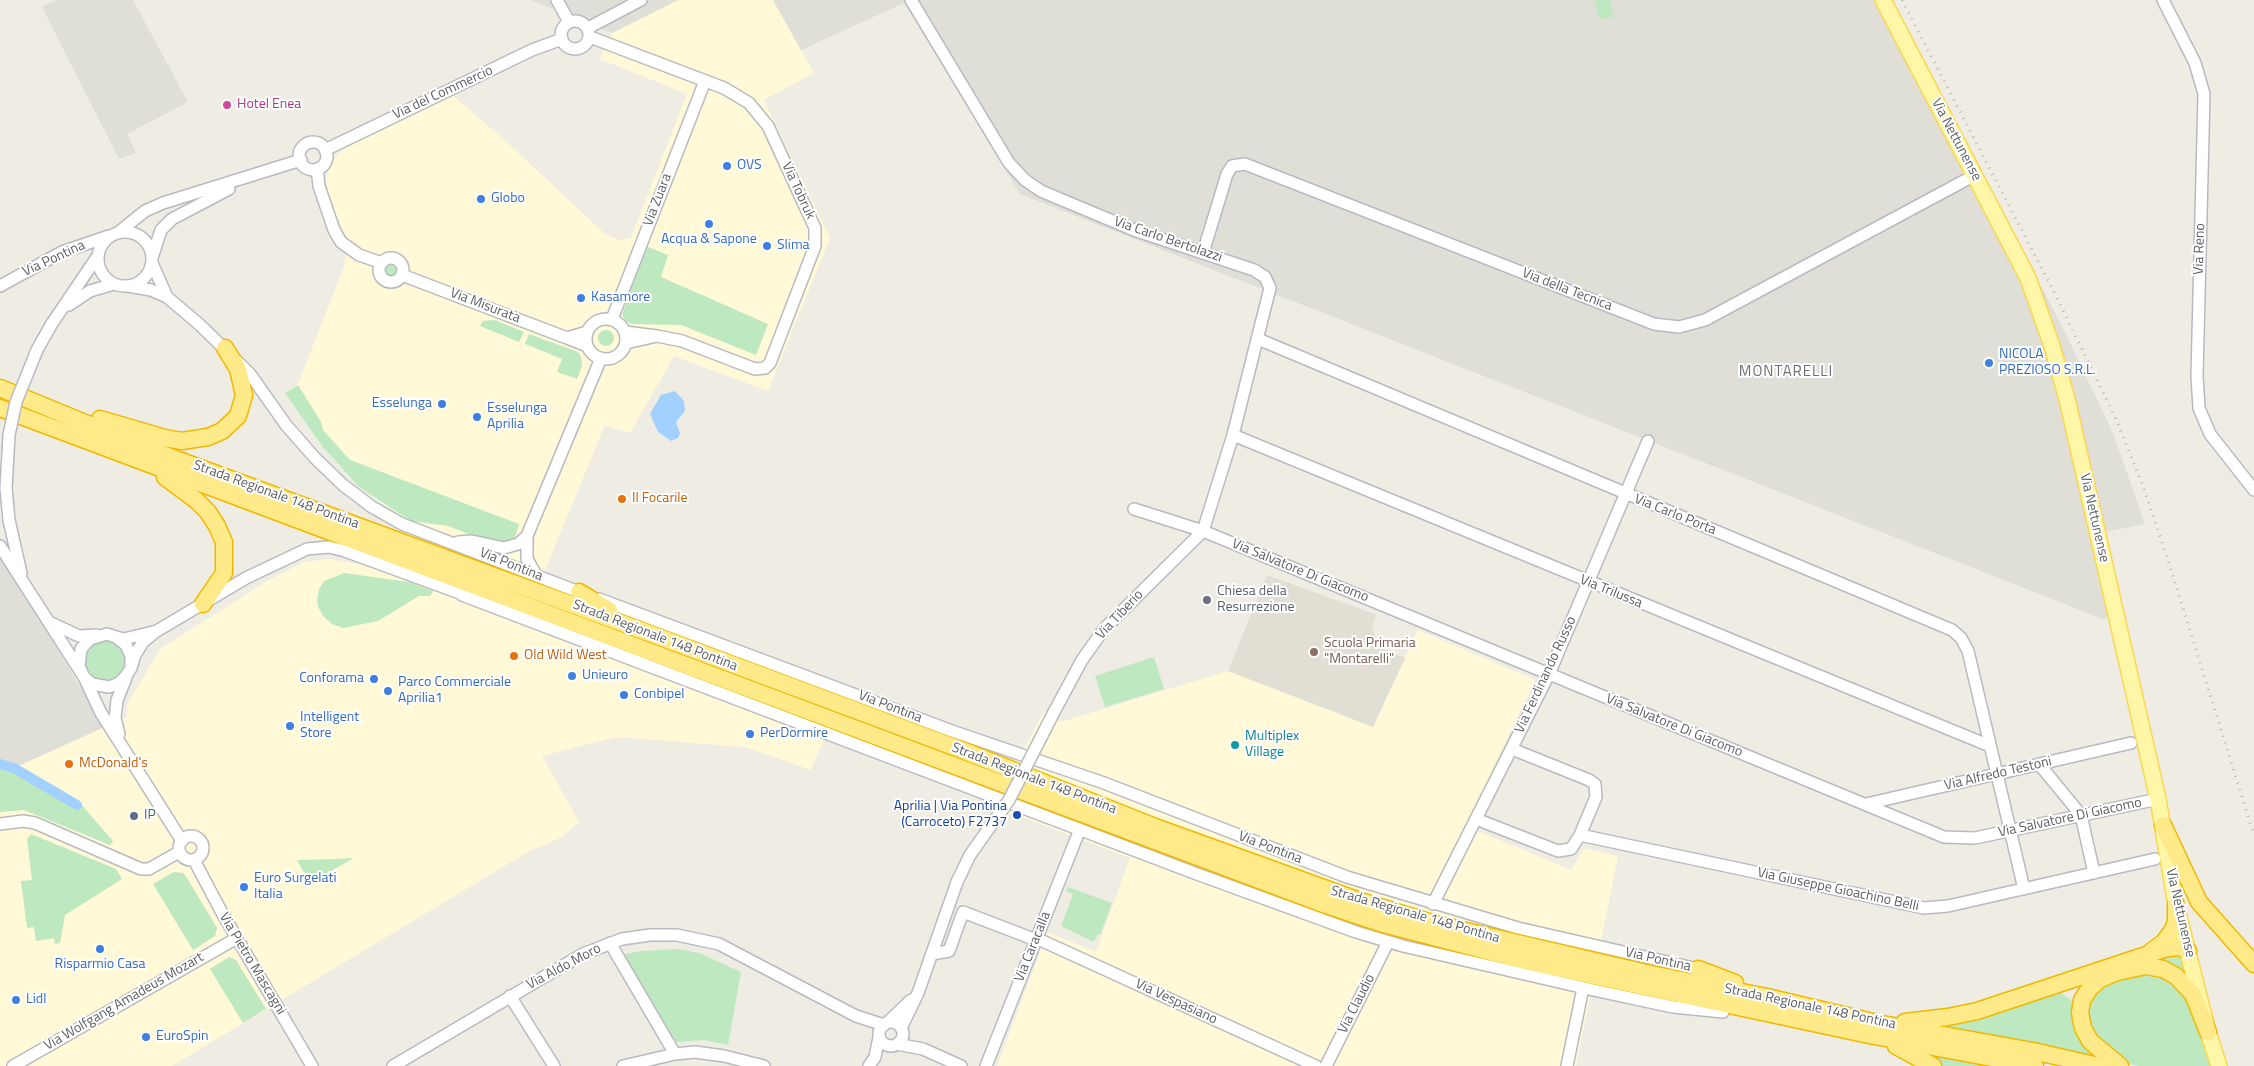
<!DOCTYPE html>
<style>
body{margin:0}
canvas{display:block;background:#efede3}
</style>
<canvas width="2254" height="1066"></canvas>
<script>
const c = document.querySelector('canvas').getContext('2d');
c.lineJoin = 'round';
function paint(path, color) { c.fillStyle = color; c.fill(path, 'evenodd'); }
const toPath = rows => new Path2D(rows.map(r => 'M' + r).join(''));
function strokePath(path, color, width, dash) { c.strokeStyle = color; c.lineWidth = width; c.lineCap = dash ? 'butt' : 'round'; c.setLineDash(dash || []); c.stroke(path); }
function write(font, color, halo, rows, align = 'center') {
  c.font = font + ' "Titillium Web",sans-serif'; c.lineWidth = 4; c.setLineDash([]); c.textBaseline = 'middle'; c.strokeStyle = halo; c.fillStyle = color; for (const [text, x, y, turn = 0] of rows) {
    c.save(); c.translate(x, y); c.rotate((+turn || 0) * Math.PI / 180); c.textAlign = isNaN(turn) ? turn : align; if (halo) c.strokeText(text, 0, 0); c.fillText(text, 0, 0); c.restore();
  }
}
paint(toPath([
 [678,0,773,0,814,73,764,100,830,238,768,391,674,356,630,433,605,425,528,611,828,729,811,770,745,747,616,737,542,756,579,822,562,837,526,853,172,1066,0,1066,0,764,14,768,127,717,127,705,160,649,269,580,304,562,330,559,380,568,401,516,359,487,322,446,285,393,298,384,345,264,348,240,329,200,326,178,331,162,346,145,453,96,499,135,605,234,618,240,631,238,687,94,600,59,612,33],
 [1418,630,1535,680,1466,826,1571,870,1584,848,1618,856,1576,1066,997,1066,1048,932,1096,952,1130,858,993,806,1045,710,1061,722,1228,671,1373,727]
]), '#fff9d7');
paint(toPath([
 [56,0,133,0,188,102,127,134,136,153,119,159,42,7],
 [531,0,678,0,612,33],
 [773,0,1890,0,2061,324,2113,433,2145,524,2105,532,2124,615,2103,619,1020,194,904,3,801,50],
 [0,552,104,727,14,768,0,764]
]), '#dfded7');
paint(toPath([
 [1267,575,1377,615,1372,626,1378,646,1405,658,1373,727,1228,671]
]), '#e1dfd3');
paint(toPath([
 [1595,0,1610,0,1613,17,1599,19],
 [646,246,668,255,661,277,768,324,756,355,681,325,633,324,627,322,622,315],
 '384 270a7 7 0 1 1 14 0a7 7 0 1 1-14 0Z',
 [495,320,524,332,519,342,480,326,483,321],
 '598 338a8 8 0 1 1 16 0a8 8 0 1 1-16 0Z',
 [529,334,578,352,581,357,582,366,577,379,557,372,562,359,525,344],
 [298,385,321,422,323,430,350,460,519,524,515,537,504,543,492,543,448,526,411,521,359,487,322,446,285,393],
 [344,573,409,582,433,591,430,596,419,596,378,621,343,628,332,624,324,617,318,607,317,600,319,589,324,581],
 '83 661a22 22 0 1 1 44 0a22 22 0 1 1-44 0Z',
 [1154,657,1164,689,1105,707,1095,676],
 [0,767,14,770,76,808,80,803,113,841,110,845,24,810,0,812],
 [31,834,116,869,122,879,65,915,60,943,55,944,54,938,36,941,34,927,27,928,21,881,32,880,27,839],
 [354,858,310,883,297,860,336,859],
 [174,872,183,873,187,878,217,928,215,936,193,950,153,884],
 [1068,887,1112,903,1100,935,1098,934,1094,942,1061,926,1073,894,1066,891],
 [678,949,699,953,741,972,728,1045,704,1040,676,1042,624,954,643,951],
 [2169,954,2182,958,2191,986,2151,962],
 [229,957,236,960,266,1009,243,1023,210,969],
 [2135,974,2159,975,2178,985,2196,1015,2210,1066,2139,1066,2128,1064,2121,1061,2086,1028,2091,995,2101,986],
 [2060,991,2075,1004,2072,1018,2074,1028,2080,1042,2093,1057,1936,1029],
 [1932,1054,1992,1066,1938,1066]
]), '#bde8c0');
paint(toPath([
 [675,391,684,401,685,411,676,422,680,433,678,438,671,441,658,432,650,414,661,395]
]), '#a2d0ff');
strokePath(toPath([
 [0,764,14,768,77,805]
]), '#a2d0ff', 10);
const minor = toPath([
 [557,0,569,22],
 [911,0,1009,163,1025,180,1041,191,1134,230,1254,270,1265,277,1270,288,1233,435,1203,531,1104,629,1082,660,1054,712],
 [2163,0,2195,63,2204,94,2197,376,2199,408,2210,434,2254,490],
 '561 35a14 14 0 1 1 28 0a14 14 0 1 1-28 0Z',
 [588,28,641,0],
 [590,37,724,88,749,103,768,126,815,228,815,246,770,363,765,368,755,369,682,341,657,336],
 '299 156a14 14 0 1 1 28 0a14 14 0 1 1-28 0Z',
 [325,150,532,50,562,39],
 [317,169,319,186,334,230,341,242,359,255,382,263],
 '98 259a27 27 0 1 1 54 0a27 27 0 1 1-54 0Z',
 [119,232,145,211,163,203,301,160],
 [1203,253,1227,174,1232,166,1245,164,1654,324,1679,327,1705,320,1975,175],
 [153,255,161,230,172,219,229,189],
 '379 270a12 12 0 1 1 24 0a12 12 0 1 1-24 0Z',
 [152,263,167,297],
 [402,275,567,338],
 [0,286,62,252,109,236],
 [128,286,151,290,167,297,200,325,250,374,286,425,315,458,343,485,372,507,402,524,584,594],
 [69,305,90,291,114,284],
 [612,319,705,81],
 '586 339a20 20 0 1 1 40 0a20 20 0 1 1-40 0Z',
 [51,325,97,257],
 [587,332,567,338,587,346],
 [625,332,657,336,626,343],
 [1258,339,1952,630,1961,638,1968,651,2024,889],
 [1233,435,1990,746],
 [6,488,9,520,21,573],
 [1134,509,1203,531,1944,837,1975,838,2158,799],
 [527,536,601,358],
 [458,542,472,541,504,548,518,544,527,536,527,559,536,575],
 [0,546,84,677,101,713,182,841],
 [462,595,1197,874,1356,932,1403,946,1598,991,1673,1007,1723,1012],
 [599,599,952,731,1104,783,1347,877,1518,928,1698,969],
 [51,623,79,636,96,635],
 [116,637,126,645,131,656,131,668,126,676,119,683,109,687,92,684,84,677,79,666,81,649,90,639,107,634,116,637,124,639,153,632],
 [131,668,135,655,143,642,155,632,246,578,307,549,329,547,345,551,468,596],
 [119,734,115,718,117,700,126,678],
 [2039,764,2081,815,2094,873],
 [1866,804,2131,743],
 [1476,819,1558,851,1571,849,1580,835,1596,797,1595,784,1589,780,1512,749],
 [0,824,23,821,35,823,141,869,149,869,179,852],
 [1580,835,1924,908,1948,906,2155,859],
 '179 848a12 12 0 1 1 24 0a12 12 0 1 1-24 0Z',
 [194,860,221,911,312,1066],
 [1433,904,1549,674,1648,441],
 [1036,938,1316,1066],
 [610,943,675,1054],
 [932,954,949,951,963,912,1036,940],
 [510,996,554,1066],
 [888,1022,911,1000],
 '879 1034a12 12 0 1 1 24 0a12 12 0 1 1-24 0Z',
 [901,1028,918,993,957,882],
 [897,1044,923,1049,961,1066],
 [13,1066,237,938],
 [393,1066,583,954,622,939,650,935,677,935,719,944,856,1016,884,1025],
 [623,1066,675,1054,695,1052,724,1056,764,1066],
 [869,1066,875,1057,879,1037],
 [986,1066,1080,829],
 [1326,1066,1388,942],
 [1567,1066,1583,988]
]);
const major = toPath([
 [1883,0,2028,278,2052,346,2067,399,2158,799,2176,905,2208,1032,2219,1066]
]);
const highway = toPath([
 [0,388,143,447,638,629,962,750,1155,827,1357,900,1436,924,1651,974,1767,997,1877,1023,2033,1051,2099,1066],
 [0,408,1326,905,1380,923,1529,962,1869,1035,2035,1066],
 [100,419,165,438,182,441,208,437,222,431,238,416,244,395,238,369,225,348],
 [165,477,196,500,208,512,217,526,224,542,224,573,203,604],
 [579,592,609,610],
 [2163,825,2199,902,2254,964],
 [2152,951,2164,942,2173,930,2176,921,2176,905],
 [1698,969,1735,983],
 [1905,1022,1948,1017,1977,1011,2167,948,2180,947,2188,951],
 [1896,1046,1933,1066],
 [2120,1066,2090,1041,2083,1028,2080,1013,2082,1000,2090,988,2100,979,2117,972,2146,966,2163,969,2176,976,2193,994,2208,1032]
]);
strokePath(minor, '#b8bac0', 14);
strokePath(major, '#fbd74f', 18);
strokePath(highway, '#f1b800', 19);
strokePath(minor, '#fff', 11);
strokePath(major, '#fff7a7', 15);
strokePath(highway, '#ffea89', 16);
strokePath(toPath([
 [1902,0,2056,296,2115,417,2143,486,2168,560,2254,835]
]), '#b6b7b7', 3, [1, 6]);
const minorBridge = toPath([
 [6,488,9,435,16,402,37,350,51,325],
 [957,882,970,855,1009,800,1054,712]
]);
strokePath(minorBridge, '#b8bac0', 14, []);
strokePath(minorBridge, '#fff', 11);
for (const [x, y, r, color] of [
 [227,105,5,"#d1479c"],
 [727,166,5,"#3f7fe0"],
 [481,199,5,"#3f7fe0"],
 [709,224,5,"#3f7fe0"],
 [767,246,5,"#3f7fe0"],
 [581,298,5,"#3f7fe0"],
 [1989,363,5,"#3f7fe0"],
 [442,404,5,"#3f7fe0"],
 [477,417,5,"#3f7fe0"],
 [622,499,5,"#e8710a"],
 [1207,600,5,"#6b7280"],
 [1314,652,5,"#8d6e63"],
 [514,656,5,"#e8710a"],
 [572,676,5,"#3f7fe0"],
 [374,679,5,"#3f7fe0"],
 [388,691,5,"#3f7fe0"],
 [624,695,5,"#3f7fe0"],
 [290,726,5,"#3f7fe0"],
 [750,734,5,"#3f7fe0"],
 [1235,745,5,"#0f9aa8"],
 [69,764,5,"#e8710a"],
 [1017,815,5,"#1a4fb4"],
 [134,816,5,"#5c6f8a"],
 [244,887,5,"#3f7fe0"],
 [100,949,5,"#3f7fe0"],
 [16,1000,5,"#3f7fe0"],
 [146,1037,5,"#3f7fe0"]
]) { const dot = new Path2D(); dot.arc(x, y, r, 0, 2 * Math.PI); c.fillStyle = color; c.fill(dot); strokePath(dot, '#fff', 2); }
write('14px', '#5b5e64', '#fff', [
 ["Via del Commercio",443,93,-25],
 ["Via Nettunense",1956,140,62],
 ["Via Tobruk",798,191,65],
 ["Via Zuara",658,200,-69],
 ["Via Carlo Bertolazzi",1168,240,19],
 ["Via Reno",2200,249,-88],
 ["Via Pontina",54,259,-25],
 ["Via della Tecnica",1567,290,21],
 ["Via Misurata",485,306,21],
 ["Strada Regionale 148 Pontina",276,495,20],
 ["Via Carlo Porta",1675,515,22],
 ["Via Nettunense",2094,518,77],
 ["Via Pontina",511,565,22],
 ["Via Salvatore Di Giacomo",1300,571,22],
 ["Via Trilussa",1611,592,22],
 ["Via Tiberio",1120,615,-47],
 ["Strada Regionale 148 Pontina",655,636,21],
 ["Via Ferdinando Russo",1546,675,-65],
 ["Via Pontina",890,707,21],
 ["Via Salvatore Di Giacomo",1674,726,22],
 ["Via Alfredo Testoni",1998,774,-13],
 ["Strada Regionale 148 Pontina",1034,779,21],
 ["Via Salvatore Di Giacomo",2070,818,-12],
 ["Via Pontina",1270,848,21],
 ["Via Giuseppe Gioachino Belli",1838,890,12],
 ["Via Nettunense",2180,913,77],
 ["Strada Regionale 148 Pontina",1415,915,16],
 ["Via Caracalla",1033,947,-68],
 ["Via Pontina",1658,960,13],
 ["Via Pietro Mascagni",252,964,59],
 ["Via Aldo Moro",564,967,-28],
 ["Via Wolfgang Amadeus Mozart",124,1002,-30],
 ["Via Vespasiano",1176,1002,25],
 ["Via Claudio",1357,1004,-63],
 ["Strada Regionale 148 Pontina",1810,1007,12]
]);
write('14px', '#b23c85', '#fff', [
 ["Hotel Enea",237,105]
], 'left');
write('14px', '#366cbe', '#fff', [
 ["OVS",737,166],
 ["Globo",491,199],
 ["Acqua & Sapone",709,240,"center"],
 ["Slima",777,246],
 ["Kasamore",591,298],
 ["NICOLA",1999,355],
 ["PREZIOSO S.R.L.",1999,371],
 ["Esselunga",432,404,"right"],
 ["Esselunga",487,409],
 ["Aprilia",487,425],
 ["Unieuro",582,676],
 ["Conforama",364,679,"right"],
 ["Parco Commerciale",398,683],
 ["Aprilia1",398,699],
 ["Conbipel",634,695],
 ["Intelligent",300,718],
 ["Store",300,734],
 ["PerDormire",760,734],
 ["Euro Surgelati",254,879],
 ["Italia",254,895],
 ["Risparmio Casa",100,965,"center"],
 ["Lidl",26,1000],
 ["EuroSpin",156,1037]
], 'left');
write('14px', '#c56008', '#fff', [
 ["Il Focarile",632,499],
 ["Old Wild West",524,656],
 ["McDonald's",79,764]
], 'left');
write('14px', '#5b616d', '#fff', [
 ["Chiesa della",1217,592],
 ["Resurrezione",1217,608]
], 'left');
write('14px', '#785e54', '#fff', [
 ["Scuola Primaria",1324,644],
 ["\"Montarelli\"",1324,660]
], 'left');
write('14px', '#0d838f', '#fff', [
 ["Multiplex",1245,737],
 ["Village",1245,753]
], 'left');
write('14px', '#164399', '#fff', [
 ["Aprilia | Via Pontina",1007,807],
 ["(Carroceto) F2737",1007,823]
], 'right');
write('14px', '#4e5e75', '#fff', [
 ["IP",144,816]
], 'left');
c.letterSpacing = '1px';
write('15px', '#6c7077', '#fff', [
 ["MONTARELLI",1786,372]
]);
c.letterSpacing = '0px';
</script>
